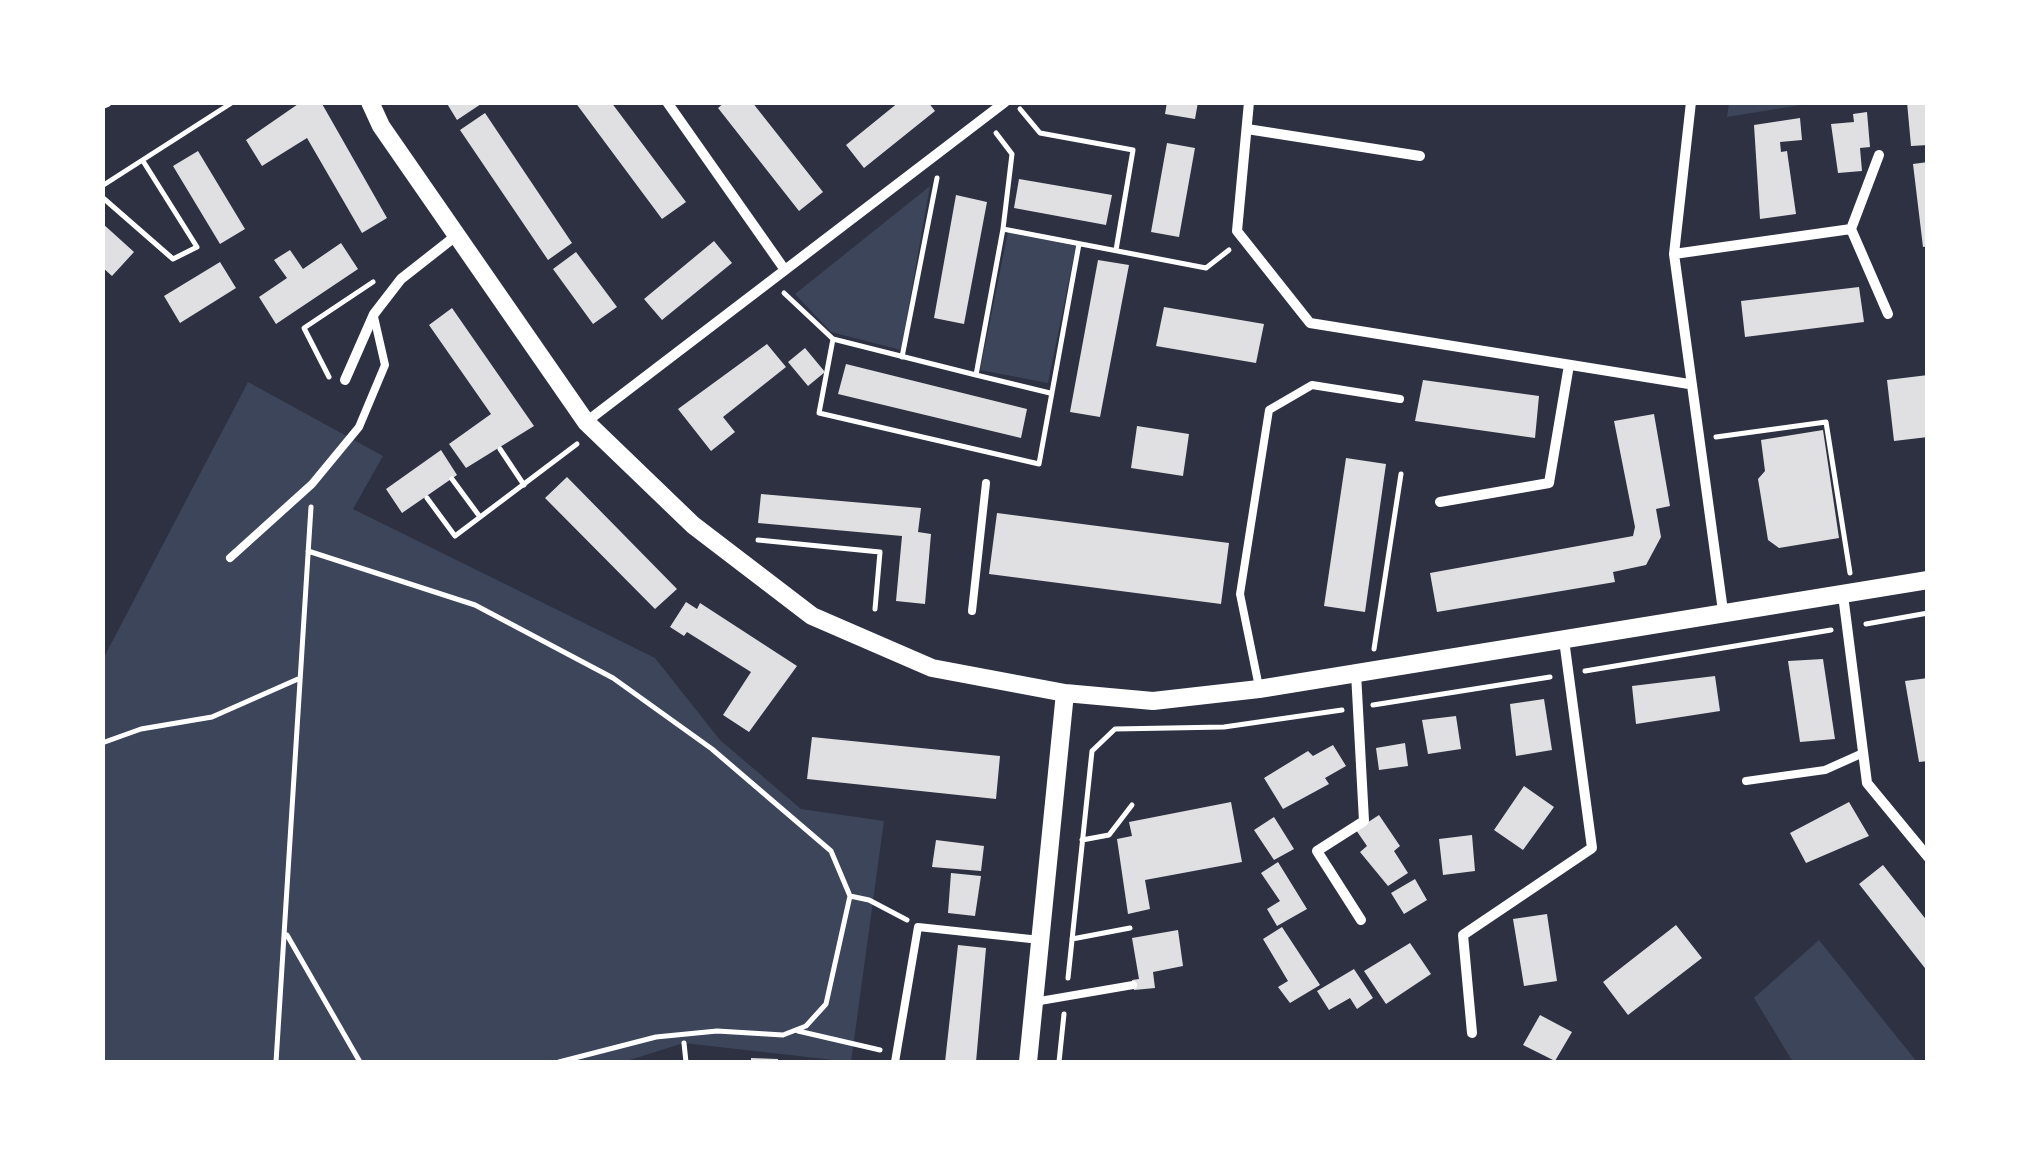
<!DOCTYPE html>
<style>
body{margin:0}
#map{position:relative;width:2030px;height:1165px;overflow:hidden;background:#2d3142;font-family:Helvetica,sans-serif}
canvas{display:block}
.frame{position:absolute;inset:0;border:105px solid #fff;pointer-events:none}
</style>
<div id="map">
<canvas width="2030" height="1165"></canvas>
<div class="frame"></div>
</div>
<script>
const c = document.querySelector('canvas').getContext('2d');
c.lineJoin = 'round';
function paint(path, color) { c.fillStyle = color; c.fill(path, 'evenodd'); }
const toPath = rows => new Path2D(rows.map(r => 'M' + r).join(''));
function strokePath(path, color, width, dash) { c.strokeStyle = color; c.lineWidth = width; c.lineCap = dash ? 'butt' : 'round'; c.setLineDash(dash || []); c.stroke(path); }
paint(toPath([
 [1729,103,1730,102,1813,103,1727,117],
 [930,186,901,350,831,332,795,294],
 [1008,232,1076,246,1048,383,980,370],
 [248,382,383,456,353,509,655,658,720,740,801,809,884,821,851,1062,684,1043,623,1062,103,1062,102,661],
 [1819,940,1917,1062,1793,1062,1754,998]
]), '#3c4559');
paint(toPath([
 [301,102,321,102,387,218,362,233,307,138,262,166,246,140],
 [446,102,484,102,457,120],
 [575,102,611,102,686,202,662,219],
 [725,102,752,102,823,192,799,211,718,108],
 [899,102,928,102,935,111,864,168,846,145],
 [1167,102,1198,102,1195,119,1165,114],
 [1907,102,1928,102,1928,145,1911,146],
 [1867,112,1870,147,1860,148,1862,171,1838,173,1831,124,1854,122,1853,114],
 [485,113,572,243,548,260,460,130],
 [1800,118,1802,140,1780,142,1781,152,1787,151,1796,214,1760,219,1754,125],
 [1167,143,1195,148,1179,237,1151,232],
 [198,151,245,229,220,244,173,166],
 [1928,162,1928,246,1923,247,1913,164],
 [1019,179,1112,195,1106,225,1014,208],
 [956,195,987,202,964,324,934,318],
 [102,223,134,252,112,276,102,267],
 [714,241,732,263,662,320,644,299],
 [341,243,358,269,276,324,259,297,287,278,274,260,290,250,303,269],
 [576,252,617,307,593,324,553,269],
 [1098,260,1129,265,1100,417,1070,412],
 [220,262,236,288,180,323,164,296],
 [1859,287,1864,322,1745,337,1741,301],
 [1164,307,1264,324,1256,363,1156,346],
 [452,308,534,426,466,468,449,444,491,414,429,325],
 [767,344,786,367,723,417,735,432,711,451,678,409],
 [805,348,825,372,808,386,788,362],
 [846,364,1027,409,1021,438,838,394],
 [1928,375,1928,437,1894,441,1887,380],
 [1423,380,1539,396,1535,438,1415,421],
 [1654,414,1670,506,1656,509,1661,537,1646,565,1613,572,1615,582,1437,612,1430,573,1633,536,1635,527,1614,421],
 [1137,426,1189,434,1183,476,1131,468],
 [1823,430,1839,538,1779,548,1768,540,1758,479,1765,471,1761,440],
 [441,450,457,475,402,513,386,489],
 [1346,458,1386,464,1365,612,1324,606],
 [567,477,677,589,655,609,545,498],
 [761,494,921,508,918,532,931,534,925,604,896,601,902,536,758,523],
 [997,513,1229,543,1221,604,989,574],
 [686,602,697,609,700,603,797,666,749,732,723,715,751,672,687,632,684,636,670,627],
 [1823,659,1835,739,1800,742,1788,661],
 [1715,676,1720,711,1636,724,1632,686],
 [1928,678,1928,761,1919,762,1905,681],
 [1544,699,1552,750,1516,756,1510,704],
 [1456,716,1461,749,1428,754,1422,720],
 [812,737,1000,756,996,799,807,779],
 [1405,743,1408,766,1379,770,1376,748],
 [1333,745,1346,766,1325,778,1329,784,1283,809,1264,778,1308,751,1313,756],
 [1524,786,1554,807,1523,850,1494,830],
 [1231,802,1242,862,1145,880,1150,909,1128,914,1117,839,1132,836,1129,822],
 [1849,802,1869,836,1806,863,1790,833],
 [1379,815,1400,846,1394,851,1408,873,1388,886,1360,852,1367,846,1356,830],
 [1274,817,1294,849,1274,860,1254,830],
 [1472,835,1475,871,1443,875,1439,839],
 [936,840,984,846,981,871,932,867],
 [1278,862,1307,909,1277,926,1267,909,1280,901,1261,873],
 [1883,865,1928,922,1928,972,1859,884],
 [951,873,981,876,975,916,948,913],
 [1415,879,1427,900,1404,914,1391,893],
 [1547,914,1557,981,1524,986,1513,919],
 [1676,925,1702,958,1628,1015,1603,982],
 [1282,927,1320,985,1290,1003,1278,987,1288,981,1263,939],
 [1178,930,1183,966,1153,972,1155,988,1134,990,1132,980,1139,979,1132,938],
 [1410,943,1431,974,1386,1004,1364,971],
 [958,945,986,948,976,1062,945,1062],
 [1354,969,1373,998,1357,1009,1350,998,1329,1010,1317,991],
 [1540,1015,1572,1032,1555,1061,1523,1045],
 [751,1058,778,1059,778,1062,751,1062]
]), '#e0e0e3');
strokePath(toPath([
 [1020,109,1040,133,1133,150,1116,250],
 [996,133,1012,154,1003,229],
 [102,186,233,102],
 [102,197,173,259,197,247,143,161],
 [784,293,833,339,976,375,1003,229,1206,268,1229,250],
 [833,339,819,413,1039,464,1079,244],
 [902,357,937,178],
 [976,375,1050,393],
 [329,377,304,328,373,282],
 [1716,437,1826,422,1850,573],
 [500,449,524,485],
 [452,479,480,517],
 [427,498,455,536,577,444],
 [758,540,880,552,875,609],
 [308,551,475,605,613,678,712,749,831,851,850,896,826,1004,806,1026,783,1035,717,1031,656,1037,559,1062],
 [1866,624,1928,613],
 [1374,649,1401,474],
 [1585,671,1831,630],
 [1373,705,1550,677],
 [102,743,141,729,212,717,298,679],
 [1082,840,1109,835,1132,805],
 [850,896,869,900,907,920],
 [287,935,360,1062],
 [1072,939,1130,928],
 [1068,978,1092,751,1115,729,1224,727,1342,710],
 [798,1031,880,1050],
 [684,1043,686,1062],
 [276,1062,311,507],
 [1059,1062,1064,1014]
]), '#fff', 5);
strokePath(toPath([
 [230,558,312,484,359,427,385,365,374,317],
 [972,611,986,483],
 [1259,687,1240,594,1269,410,1312,385,1400,399],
 [1746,781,1825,770,1863,753],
 [1034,1002,1133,985],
 [895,1062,918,927,1040,940]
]), '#fff', 8);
strokePath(toPath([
 [667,102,785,270],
 [1249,102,1237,231,1310,323,1689,384],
 [1691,102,1674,254,1723,611],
 [102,104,107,102],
 [1247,129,1420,156],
 [1879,155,1851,229,1888,314],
 [1674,254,1851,229],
 [345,380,374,314,401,279,457,235],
 [586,422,1005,102],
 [1440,502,1549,483,1569,365],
 [1843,595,1867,783,1928,857],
 [1356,673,1364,821,1317,851,1361,920],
 [1472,1033,1463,935,1592,848,1564,640]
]), '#fff', 10);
strokePath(toPath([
 [370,102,381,126,586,422,693,525,812,616,932,668,1065,693,1153,701,1259,689,1928,580],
 [1028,1062,1065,693]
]), '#fff', 18);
</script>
